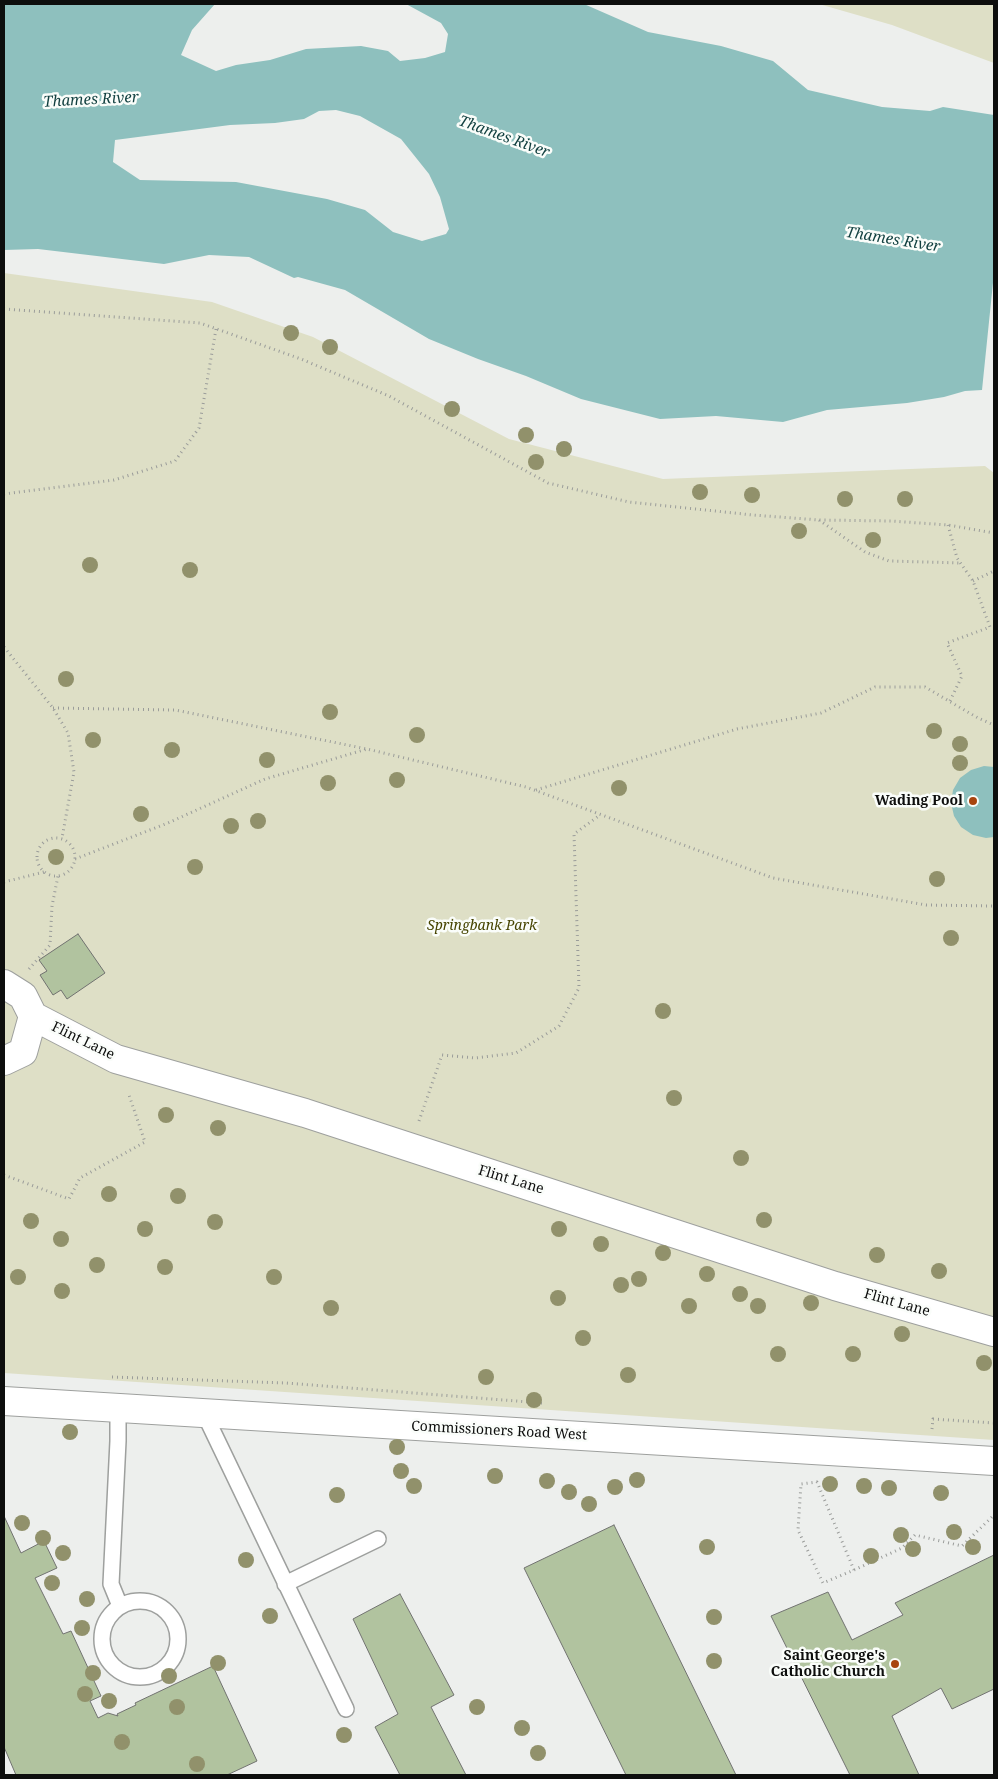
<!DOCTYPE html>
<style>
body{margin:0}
#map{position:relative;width:998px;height:1779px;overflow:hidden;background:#edefed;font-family:"Noto Serif",serif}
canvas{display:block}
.frame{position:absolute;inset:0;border:5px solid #0d0e0d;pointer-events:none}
</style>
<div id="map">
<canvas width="998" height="1779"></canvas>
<div class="frame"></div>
</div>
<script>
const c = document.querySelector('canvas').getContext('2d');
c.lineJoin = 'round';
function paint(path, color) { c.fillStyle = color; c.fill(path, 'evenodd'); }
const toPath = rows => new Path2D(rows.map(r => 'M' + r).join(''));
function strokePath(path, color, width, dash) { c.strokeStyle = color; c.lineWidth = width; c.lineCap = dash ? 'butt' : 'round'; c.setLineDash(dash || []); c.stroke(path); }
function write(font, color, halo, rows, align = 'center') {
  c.font = font + ' "Noto Serif",serif'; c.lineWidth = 5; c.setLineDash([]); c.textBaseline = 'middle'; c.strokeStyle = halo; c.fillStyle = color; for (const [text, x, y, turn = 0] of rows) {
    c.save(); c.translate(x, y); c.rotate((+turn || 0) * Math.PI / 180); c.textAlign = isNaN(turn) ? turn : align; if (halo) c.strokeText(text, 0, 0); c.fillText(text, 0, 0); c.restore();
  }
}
paint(toPath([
 [819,4,994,4,994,63,892,25],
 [4,273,212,302,313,337,509,439,663,479,985,466,994,473,994,1440,4,1373]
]), '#dedfc6');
paint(toPath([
 [4,4,215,4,192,30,181,55,216,71,236,65,270,60,306,49,361,46,388,51,400,61,425,58,445,52,448,34,441,23,406,4,584,4,648,32,721,46,773,61,808,90,882,107,930,111,943,107,994,115,994,273,982,390,965,391,944,397,907,403,827,410,783,422,716,416,660,419,581,399,526,376,478,359,429,339,345,290,298,277,294,278,249,257,209,255,164,264,38,249,4,250],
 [336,110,360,116,401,139,429,174,440,197,449,229,446,234,422,241,393,232,365,210,327,199,236,182,140,180,113,162,115,140,230,125,275,123,304,119,319,111],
 [984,766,994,767,994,837,986,838,973,835,961,827,954,816,951,803,953,790,960,778,971,770]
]), '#8ec0be');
const building = toPath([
 [78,934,105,973,67,999,61,990,53,995,40,975,47,971,39,960,78,934],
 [4,1516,21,1553,44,1541,57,1568,35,1578,63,1634,71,1631,101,1696,90,1701,98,1718,108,1713,118,1716,117,1714,136,1705,135,1703,213,1666,257,1761,227,1775,16,1775,4,1747,4,1516],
 [614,1525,736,1775,626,1775,524,1568,614,1525],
 [994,1555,994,1689,952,1709,941,1688,892,1716,919,1775,850,1775,771,1616,828,1592,852,1640,903,1615,895,1603,994,1555],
 [400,1594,454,1695,431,1707,466,1775,400,1775,375,1727,398,1714,353,1619,400,1594]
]);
paint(building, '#b1c39f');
strokePath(building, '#717270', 1);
const lane = toPath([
 [118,1408,118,1441,111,1584,120,1606],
 [204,1413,346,1709],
 [285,1584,378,1539],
 '102 1639a38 38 0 1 1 76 0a38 38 0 1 1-76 0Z'
]);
const street = toPath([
 [4,984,23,996,33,1016,23,1052,4,1061],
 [33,1016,116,1059,305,1113,835,1286,994,1332]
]);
const secondary = toPath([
 [4,1401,994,1461]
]);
strokePath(lane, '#9ea09e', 18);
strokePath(street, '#9ea09e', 30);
strokePath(secondary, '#9ea09e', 30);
strokePath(toPath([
 [4,309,200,323,301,359,389,396,548,483,629,502,753,515,819,520,891,521,948,525,994,533],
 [4,494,114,480,175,461,199,428,216,329],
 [819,520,865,552,889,561,961,563],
 [948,525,957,558,973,581,990,627,947,643,962,676,950,701],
 [973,581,994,571],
 [4,647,53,708,68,733,74,772,62,838],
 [53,708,175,710,367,749,526,787,773,878,926,905,994,906],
 [536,790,737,729,821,713,875,687,925,687,978,718,994,725],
 '37 857a19 19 0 1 1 38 0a19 19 0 1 1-38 0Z',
 [75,859,168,823,265,779,367,749],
 [4,882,44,872],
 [29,969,50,945,52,906,58,876],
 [419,1121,442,1055,475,1058,516,1053,559,1026,579,988,574,834,600,815],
 [4,1175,69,1199,80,1178,145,1142,128,1092],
 [112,1377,286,1383,542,1403],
 [932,1429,933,1419,994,1423],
 [854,1570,817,1482,801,1484,798,1530,823,1583,854,1570,902,1548,915,1535,962,1546,994,1515]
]), '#9a9c9a', 3, [1, 4]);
strokePath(lane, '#fff', 15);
strokePath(street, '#fff', 28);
strokePath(secondary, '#fff', 28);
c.fillStyle = '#91916b';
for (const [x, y] of [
 [291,333],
 [330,347],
 [452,409],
 [526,435],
 [564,449],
 [536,462],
 [700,492],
 [752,495],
 [845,499],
 [905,499],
 [799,531],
 [873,540],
 [90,565],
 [190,570],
 [66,679],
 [330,712],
 [934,731],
 [417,735],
 [93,740],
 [960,744],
 [172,750],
 [267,760],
 [960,763],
 [397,780],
 [328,783],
 [619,788],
 [141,814],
 [258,821],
 [231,826],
 [56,857],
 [195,867],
 [937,879],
 [951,938],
 [663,1011],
 [674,1098],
 [166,1115],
 [218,1128],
 [741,1158],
 [109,1194],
 [178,1196],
 [764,1220],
 [31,1221],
 [215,1222],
 [145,1229],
 [559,1229],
 [61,1239],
 [601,1244],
 [663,1253],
 [877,1255],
 [97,1265],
 [165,1267],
 [939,1271],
 [707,1274],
 [18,1277],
 [274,1277],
 [639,1279],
 [621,1285],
 [62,1291],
 [740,1294],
 [558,1298],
 [811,1303],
 [689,1306],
 [758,1306],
 [331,1308],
 [902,1334],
 [583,1338],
 [778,1354],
 [853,1354],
 [984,1363],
 [628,1375],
 [486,1377],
 [534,1400],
 [70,1432],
 [397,1447],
 [401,1471],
 [495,1476],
 [637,1480],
 [547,1481],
 [830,1484],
 [414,1486],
 [864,1486],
 [615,1487],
 [889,1488],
 [569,1492],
 [941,1493],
 [337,1495],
 [589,1504],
 [22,1523],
 [954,1532],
 [901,1535],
 [43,1538],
 [707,1547],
 [973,1547],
 [913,1549],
 [63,1553],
 [871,1556],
 [246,1560],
 [52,1583],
 [87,1599],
 [270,1616],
 [714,1617],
 [82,1628],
 [714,1661],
 [218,1663],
 [93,1673],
 [169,1676],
 [85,1694],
 [109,1701],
 [177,1707],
 [477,1707],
 [522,1728],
 [344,1735],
 [122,1742],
 [538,1753],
 [197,1764]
]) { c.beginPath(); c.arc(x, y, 8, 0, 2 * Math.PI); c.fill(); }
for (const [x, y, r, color] of [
 [973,801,5,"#a8440e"],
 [895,1664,5,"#a8440e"]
]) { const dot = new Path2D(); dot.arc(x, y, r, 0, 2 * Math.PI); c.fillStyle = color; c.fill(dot); strokePath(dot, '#fafdfa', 2); }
write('bold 14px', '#0d0e0d', '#fafdfa', [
 ["Wading Pool",963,801],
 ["Saint George's",885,1656],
 ["Catholic Church",885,1672]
], 'right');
write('italic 14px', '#464400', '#fafdfa', [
 ["Springbank Park",482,926]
]);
write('14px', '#0d0e0d', '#fafdfa', [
 ["Flint Lane",83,1041,26],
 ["Flint Lane",511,1180,17],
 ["Flint Lane",897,1303,16],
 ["Commissioners Road West",499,1431,3]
]);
write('italic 15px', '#103f3f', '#fafdfa', [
 ["Thames River",91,100,-3],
 ["Thames River",504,137,20],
 ["Thames River",893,240,9]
]);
</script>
